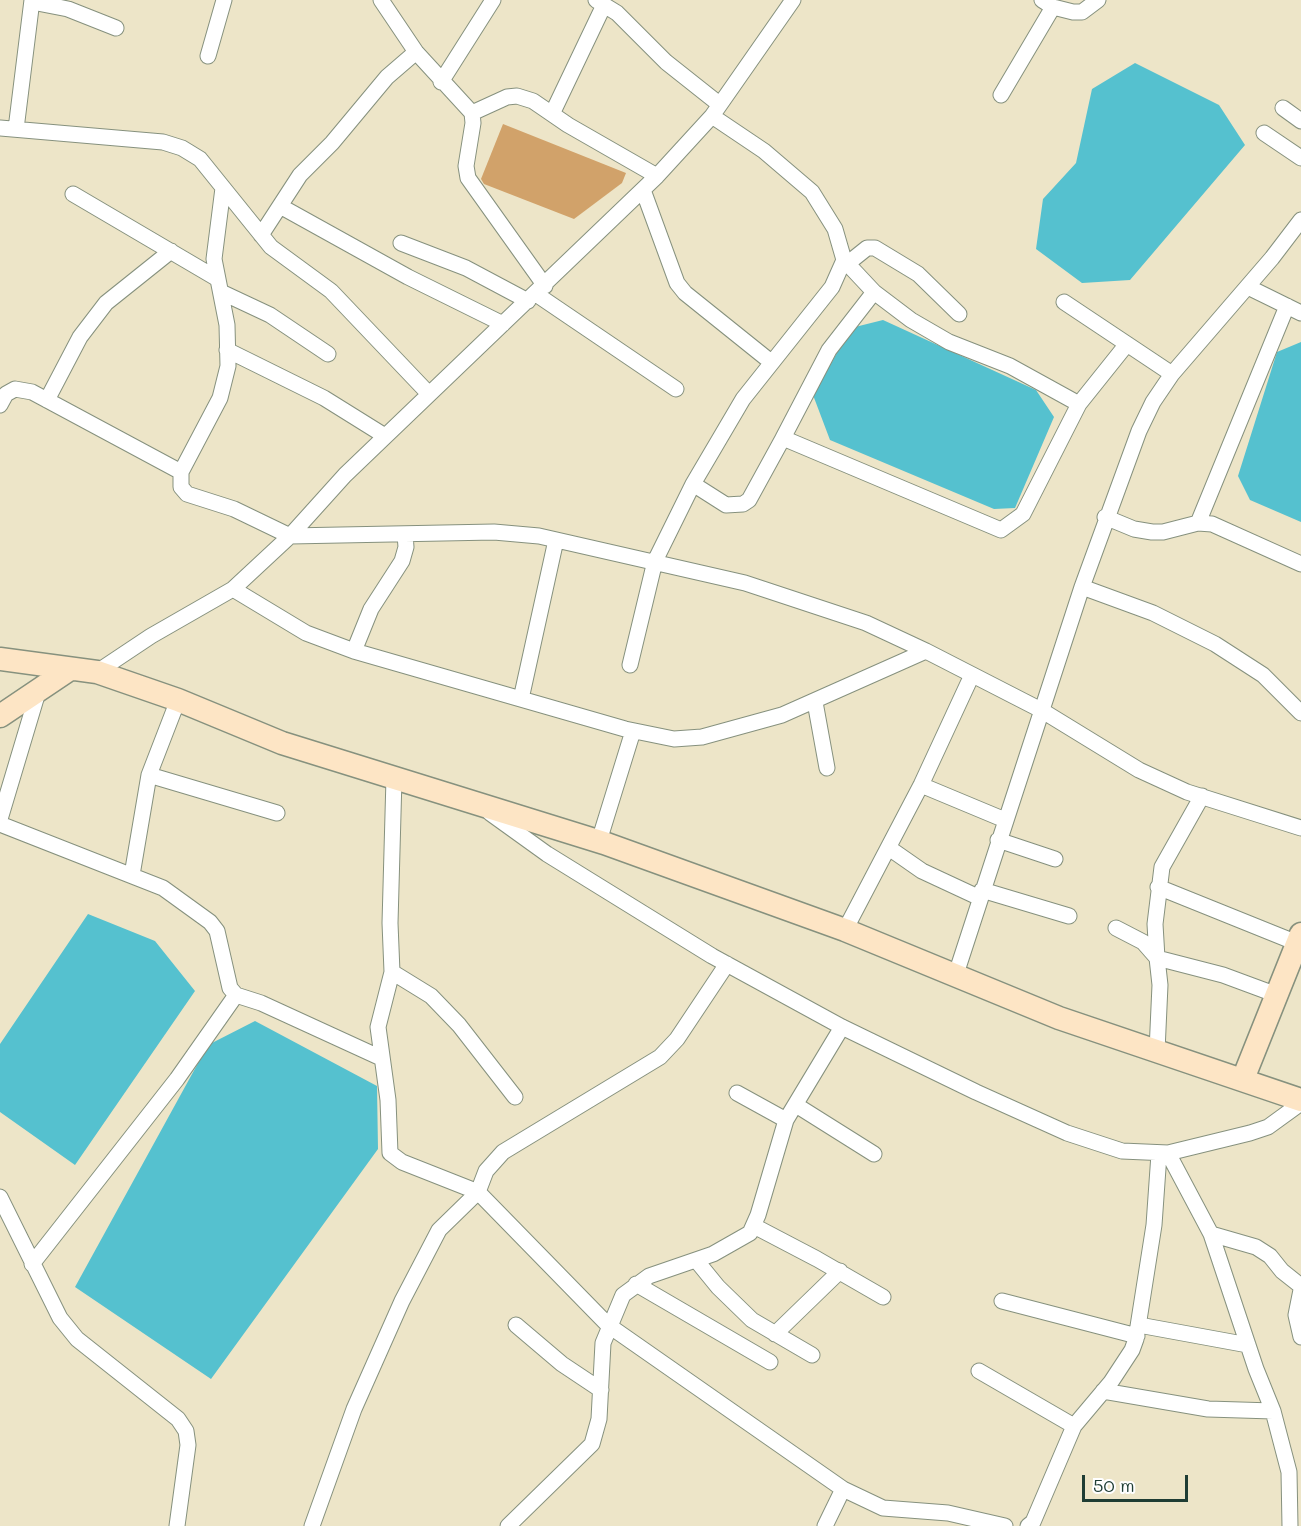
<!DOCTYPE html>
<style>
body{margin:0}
#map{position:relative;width:1301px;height:1526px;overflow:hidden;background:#ede5c8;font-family:Mali,sans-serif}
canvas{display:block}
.scale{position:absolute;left:1082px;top:1475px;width:106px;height:27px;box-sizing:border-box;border:3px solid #1f3d34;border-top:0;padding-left:8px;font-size:18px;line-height:21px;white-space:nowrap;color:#1f3d34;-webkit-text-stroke:4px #fff;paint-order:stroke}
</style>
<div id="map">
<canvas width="1301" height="1526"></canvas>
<div class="scale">50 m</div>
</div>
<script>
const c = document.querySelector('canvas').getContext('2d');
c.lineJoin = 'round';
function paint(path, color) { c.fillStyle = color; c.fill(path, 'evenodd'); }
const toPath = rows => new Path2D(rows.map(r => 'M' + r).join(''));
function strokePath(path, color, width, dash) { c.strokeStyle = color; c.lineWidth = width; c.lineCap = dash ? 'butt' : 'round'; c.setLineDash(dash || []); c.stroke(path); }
paint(toPath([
 [1135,63,1219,105,1245,145,1130,280,1082,283,1036,249,1043,199,1076,163,1092,89],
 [883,320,1036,390,1054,417,1015,508,994,509,830,440,813,395,851,328],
 [1301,342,1301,522,1250,500,1238,476,1277,352],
 [88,914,155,941,195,991,75,1165,0,1112,0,1044],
 [255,1021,377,1086,378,1149,211,1379,75,1287,208,1045]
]), '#55c1cf');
paint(toPath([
 [503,124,626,173,622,183,574,219,484,184,481,179]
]), '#d1a26a');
const street = toPath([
 [381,0,416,52,472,113,473,123,466,166,468,178,545,286],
 [596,0,617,13,666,62,719,104],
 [1042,0,1053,7,1073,12,1082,12,1098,0],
 [32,2,68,9,116,28],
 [208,56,224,0],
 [441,82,493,0],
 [1001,95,1053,7],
 [1283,108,1301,121],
 [472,113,507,97,517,96,533,101,568,125,657,176],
 [552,114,604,5],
 [0,128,163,142,182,148,200,159,271,247,331,291,429,394],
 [16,129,32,0],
 [1264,133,1301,158],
 [223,188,214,259,227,325,228,366,220,398,181,472,181,487,187,494,234,509,290,536,494,532,539,536,745,583,866,623,926,651,1041,710,1139,770,1187,792,1301,828],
 [643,190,677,283,685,293,771,362],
 [73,194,216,278],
 [280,206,408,277,503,324],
 [261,235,300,175,332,143,387,77,416,52],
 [401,243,466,268,528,301],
 [844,260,874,292,911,320,949,342,1010,366,1079,404],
 [847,264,867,248,875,248,918,274,959,314],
 [1248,287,1301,313],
 [221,292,270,315,328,354],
 [536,294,676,389],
 [1064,302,1172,374],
 [227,350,324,398,385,436],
 [47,400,80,337,106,303,171,251],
 [0,405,6,394,15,389,32,392,181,472],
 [783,438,829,350,874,292],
 [693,484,726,505,743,504,749,500,783,438,1001,530,1023,514,1079,404,1127,344],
 [1105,517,1134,529,1152,532,1163,532,1198,523,1212,524,1301,564],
 [1198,523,1287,306],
 [1082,587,1153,613,1215,644,1263,675,1301,713],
 [233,589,306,633,354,651,625,729,674,739,702,737,782,715,926,651],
 [354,651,371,609,402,561,406,547,405,535],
 [630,665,655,561,693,484,743,399,832,287,844,260,835,229,812,192,764,151,712,116],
 [97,672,151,636,233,589,290,536,345,475,657,176,712,116,793,0],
 [521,699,556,540],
 [815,702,827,768],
 [149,775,277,813],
 [394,778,390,923,392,972,378,1027,388,1100,390,1153,402,1162,478,1192,608,1325,843,1489],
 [921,785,1005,820],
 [1202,796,1162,867,1155,924,1157,958,1223,975,1277,995],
 [490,813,547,854,712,956,842,1027,976,1092,1067,1133,1122,1151,1168,1153,1250,1133,1268,1127,1301,1103],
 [0,819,38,692],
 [0,824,163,888,210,922,217,931,230,988,236,995,261,1003,381,1058],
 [998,840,1055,859],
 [599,841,633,731],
 [889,848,922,871,980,898],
 [132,875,149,775,178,700],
 [1158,887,1297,943],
 [982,890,1069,916],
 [1116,928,1143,942,1157,958,1160,985,1157,1051],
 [845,930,921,785,972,675],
 [392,972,431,996,459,1025,515,1097],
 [956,974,1082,587,1139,431,1153,402,1172,374,1272,258,1301,220],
 [737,1093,786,1120],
 [796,1105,874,1154],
 [1168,1153,1211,1234,1256,1369,1273,1411,1289,1472,1290,1526],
 [0,1197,60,1318,77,1339,178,1419,186,1431,188,1445,177,1526],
 [754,1226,817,1259,883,1297],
 [1211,1234,1256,1247,1270,1256,1282,1271,1301,1286],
 [696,1260,718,1287,752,1320,812,1355],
 [32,1264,177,1079,236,995],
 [636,1284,770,1362],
 [1301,1290,1296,1315,1301,1337],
 [1002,1301,1137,1336],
 [516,1325,562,1364,601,1390],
 [1139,1325,1248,1345],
 [775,1334,840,1271],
 [979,1371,1074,1426],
 [1103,1391,1208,1409,1273,1411],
 [312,1526,354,1409,402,1301,439,1230,478,1192,486,1171,503,1152,660,1057,677,1039,727,964],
 [508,1526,592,1444,599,1419,603,1343,623,1295,649,1276,713,1254,750,1233,758,1215,786,1120,842,1027],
 [825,1526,843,1489,883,1508,948,1513,1005,1526],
 [1028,1526,1033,1522,1074,1426,1111,1382,1132,1350,1136,1339,1154,1225,1159,1154]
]);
const secondary = toPath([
 [0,659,97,672,178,700,282,743,604,843,845,930,1059,1018,1301,1100],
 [0,716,70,669],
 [1243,1079,1301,934]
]);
strokePath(street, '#86917e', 17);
strokePath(secondary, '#86917e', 25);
strokePath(street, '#fff', 15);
strokePath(secondary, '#fde5c5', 22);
</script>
